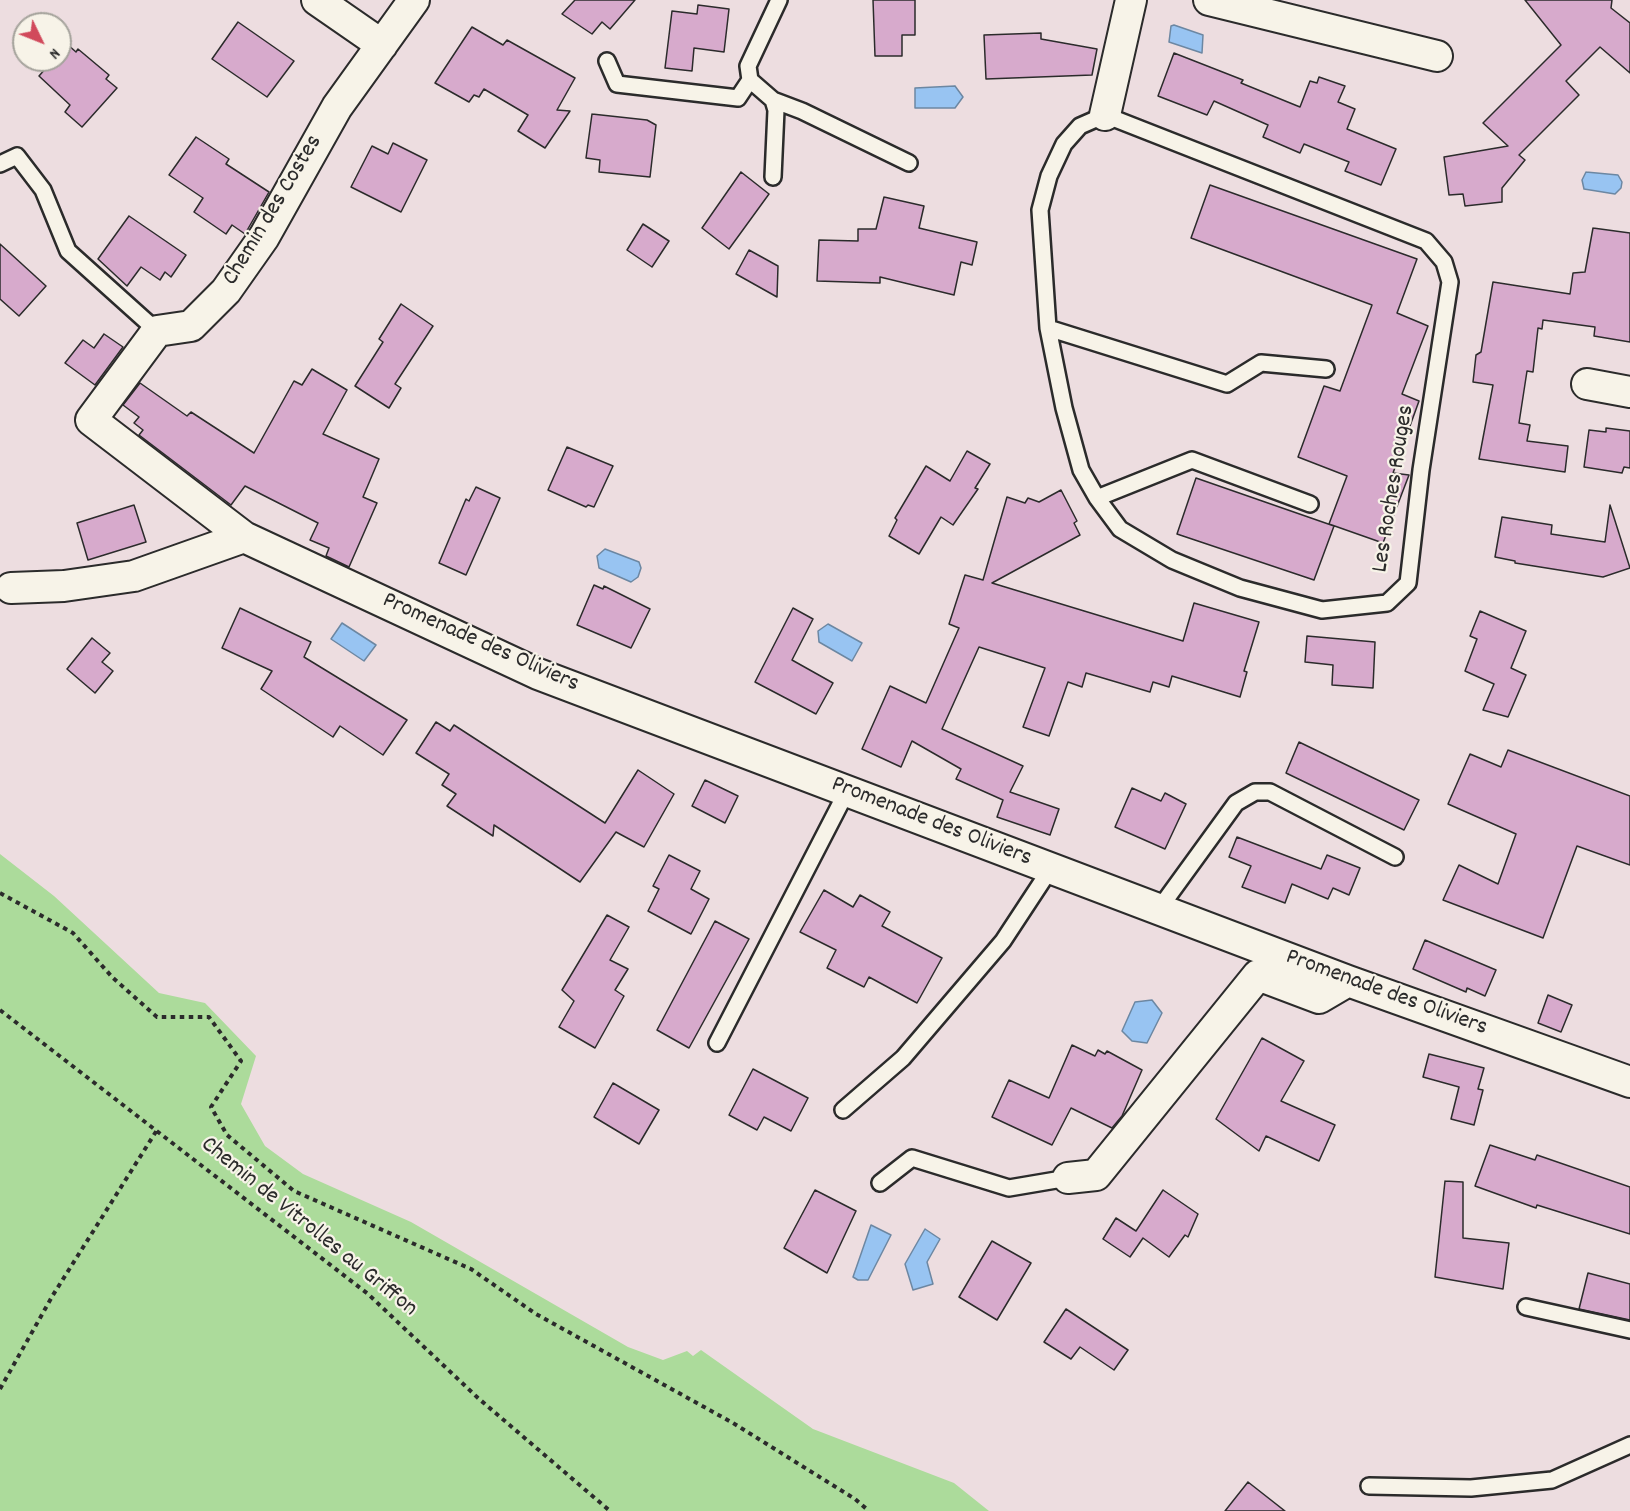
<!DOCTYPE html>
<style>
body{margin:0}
#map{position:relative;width:1630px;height:1511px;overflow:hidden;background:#eddde0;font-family:Dekko,sans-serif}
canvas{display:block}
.north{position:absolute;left:12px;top:12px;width:60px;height:60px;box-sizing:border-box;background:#f7f3e8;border:2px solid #a5a39c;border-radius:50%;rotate:133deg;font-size:16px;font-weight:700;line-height:24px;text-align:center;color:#2b2b2b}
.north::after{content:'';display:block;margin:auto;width:21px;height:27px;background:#d1495b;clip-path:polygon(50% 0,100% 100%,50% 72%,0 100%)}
</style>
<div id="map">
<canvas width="1630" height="1511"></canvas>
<div class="north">N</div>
</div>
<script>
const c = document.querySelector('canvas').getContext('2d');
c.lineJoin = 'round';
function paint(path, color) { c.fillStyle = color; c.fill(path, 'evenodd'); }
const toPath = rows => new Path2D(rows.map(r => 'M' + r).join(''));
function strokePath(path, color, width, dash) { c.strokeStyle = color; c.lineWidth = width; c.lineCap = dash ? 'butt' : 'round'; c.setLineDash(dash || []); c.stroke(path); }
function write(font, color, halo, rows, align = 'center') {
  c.font = font + ' Dekko,sans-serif'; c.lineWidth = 4.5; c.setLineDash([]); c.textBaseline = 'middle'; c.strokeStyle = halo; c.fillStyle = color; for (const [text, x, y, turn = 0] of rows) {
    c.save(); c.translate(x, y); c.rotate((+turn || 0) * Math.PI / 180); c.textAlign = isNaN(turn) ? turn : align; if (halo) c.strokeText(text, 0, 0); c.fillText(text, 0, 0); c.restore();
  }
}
paint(toPath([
 [0,854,54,896,159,993,205,1003,256,1056,241,1104,265,1146,303,1174,411,1222,628,1347,663,1360,687,1351,693,1356,701,1350,813,1429,954,1483,989,1511,0,1511]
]), '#acdb9b');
const water = toPath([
 [1174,25,1203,35,1202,53,1169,42,1171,26,1174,25],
 [955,86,963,97,955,108,915,108,915,88,955,86],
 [1586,172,1618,175,1622,182,1621,188,1615,194,1584,189,1582,180,1586,172],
 [605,549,639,562,641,568,638,577,631,582,599,568,597,556,605,549],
 [342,623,376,645,364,661,331,639,342,623],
 [828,624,862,643,852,661,819,642,818,631,828,624],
 [1152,1000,1162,1013,1147,1043,1132,1041,1122,1031,1135,1002,1152,1000],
 [871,1225,891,1235,868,1280,858,1280,853,1277,871,1225],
 [925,1229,940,1239,927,1262,933,1284,913,1290,905,1264,925,1229]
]);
paint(water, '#98c4f2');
strokePath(water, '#6c87a2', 1.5);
const building = toPath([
 [575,0,635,0,610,29,602,22,592,34,562,14,575,0],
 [873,0,915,0,915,35,902,35,902,56,875,56,873,0],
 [1525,0,1612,0,1611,8,1630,23,1630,73,1600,47,1566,81,1579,95,1519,155,1525,160,1502,188,1502,202,1465,206,1463,194,1449,195,1444,157,1508,146,1483,123,1561,45,1525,0],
 [698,5,729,9,724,52,694,48,692,71,665,68,672,11,697,14,698,5],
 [238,22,294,61,267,97,212,59,238,22],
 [472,27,503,45,507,40,575,78,557,110,570,111,545,148,518,131,528,115,484,89,479,97,474,95,469,102,435,83,472,27],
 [1041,33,1041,39,1097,49,1092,75,986,79,984,35,1041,33],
 [67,44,76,52,78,49,109,75,106,79,117,88,82,127,65,112,70,105,39,76,53,60,60,60,60,52,67,44],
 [1174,53,1243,80,1241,83,1300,107,1310,81,1317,83,1319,77,1345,86,1338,102,1355,109,1347,129,1396,149,1381,185,1345,171,1349,162,1304,144,1300,153,1263,137,1268,125,1214,101,1207,115,1158,96,1174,53],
 [592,114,647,120,656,125,650,177,599,172,600,160,586,158,592,114],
 [196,137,229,159,226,164,269,192,245,234,232,225,226,234,194,212,203,198,169,175,196,137],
 [393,143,427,160,401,212,351,187,372,146,388,154,393,143],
 [741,172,769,194,729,249,702,228,741,172],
 [1210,185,1417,259,1397,313,1428,326,1402,394,1419,401,1393,473,1409,475,1383,543,1329,524,1347,476,1298,457,1324,386,1340,391,1372,305,1191,238,1210,185],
 [884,197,924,206,919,228,977,242,972,265,961,262,954,295,880,277,880,283,817,281,819,240,858,241,858,229,876,229,884,197],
 [129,216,186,255,171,277,165,272,160,280,141,267,127,286,98,259,129,216],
 [643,224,669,241,652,267,627,250,643,224],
 [1593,228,1630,233,1630,342,1594,336,1595,327,1543,320,1542,329,1538,328,1533,372,1527,371,1519,423,1530,425,1527,441,1568,446,1565,472,1479,459,1493,385,1473,382,1476,355,1481,352,1493,282,1570,294,1573,273,1585,272,1593,228],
 [0,244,46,286,19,316,0,299,0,244],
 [749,250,778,266,777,297,736,274,749,250],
 [401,304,433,326,395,384,401,388,389,408,355,386,383,342,379,339,401,304],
 [104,334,123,347,95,385,65,363,83,340,94,348,104,334],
 [312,369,347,390,323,434,379,459,363,497,377,503,349,567,326,556,329,548,310,540,318,523,245,486,231,505,139,435,143,430,134,423,139,417,123,405,140,383,187,416,191,412,254,453,294,381,302,385,312,369],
 [1606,428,1630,431,1630,468,1624,467,1622,473,1584,467,1589,430,1606,432,1606,428],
 [567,447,613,466,594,507,588,505,586,507,548,490,567,447],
 [967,451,990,464,975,488,978,489,953,525,941,517,919,554,889,536,897,520,895,518,926,466,950,481,967,451],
 [1196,478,1334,526,1314,580,1177,534,1196,478],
 [476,487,500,498,466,575,439,563,466,499,469,501,476,487],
 [1061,490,1077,521,1074,523,1080,535,992,583,1183,641,1194,603,1259,622,1244,671,1247,672,1240,697,1172,676,1169,687,1153,682,1150,692,1086,673,1082,687,1068,682,1049,736,1023,727,1045,668,979,647,942,729,1023,766,1010,792,1059,809,1050,835,997,817,1003,800,956,779,961,769,912,741,901,767,862,749,890,686,926,703,959,628,949,624,965,575,983,580,1007,497,1025,503,1028,498,1039,502,1061,490],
 [134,505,146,542,88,560,77,523,134,505],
 [1610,505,1630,568,1603,577,1515,563,1515,561,1495,557,1502,517,1552,525,1551,534,1605,542,1610,505],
 [594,585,603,589,604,586,650,609,631,648,577,625,594,585],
 [240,608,311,642,304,657,407,720,383,755,340,726,333,737,261,689,272,671,222,648,240,608],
 [793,608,813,619,792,660,833,683,816,714,755,682,793,608],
 [1480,611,1526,631,1511,668,1526,675,1508,717,1483,710,1494,684,1465,671,1477,639,1470,636,1480,611],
 [1307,636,1375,642,1373,688,1332,685,1333,665,1305,662,1307,636],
 [92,638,110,653,102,662,113,671,95,693,67,669,92,638],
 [436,722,450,731,454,725,605,823,638,770,674,794,644,847,616,832,580,882,494,825,493,836,447,806,456,794,442,785,449,774,416,753,436,722],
 [1299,742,1419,800,1404,830,1286,773,1299,742],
 [1508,750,1630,796,1630,865,1577,846,1543,938,1443,900,1459,865,1498,884,1516,834,1448,804,1470,754,1501,767,1508,750],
 [705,780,738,796,725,823,692,806,705,780],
 [1132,788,1161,801,1165,793,1186,804,1165,849,1115,827,1132,788],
 [1237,837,1321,869,1327,855,1360,868,1349,895,1333,888,1328,899,1292,884,1285,903,1242,887,1251,866,1229,857,1237,837],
 [669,855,700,871,691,889,709,899,691,934,648,911,659,889,653,886,669,855],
 [824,890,853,907,860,895,890,912,882,926,942,958,917,1003,869,977,864,987,827,968,836,950,800,932,824,890],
 [607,915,629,927,610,960,628,969,615,990,624,996,595,1048,559,1027,574,1001,562,990,607,915],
 [715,921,749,939,689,1048,657,1030,715,921],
 [1425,940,1496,970,1485,996,1467,988,1466,992,1413,969,1425,940],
 [1548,995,1572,1005,1561,1032,1538,1023,1548,995],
 [1262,1038,1304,1061,1281,1101,1335,1125,1319,1161,1266,1136,1259,1151,1216,1119,1262,1038],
 [1072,1045,1095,1056,1098,1050,1105,1054,1107,1051,1142,1070,1122,1116,1112,1128,1071,1108,1052,1145,992,1117,1009,1080,1049,1098,1072,1045],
 [1429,1054,1484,1068,1478,1089,1483,1090,1474,1125,1451,1119,1459,1087,1423,1077,1429,1054],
 [753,1069,808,1098,791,1131,764,1117,757,1130,729,1115,753,1069],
 [613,1083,659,1110,639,1144,594,1117,613,1083],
 [1490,1145,1535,1160,1537,1155,1630,1187,1630,1234,1537,1205,1536,1208,1475,1186,1490,1145],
 [1445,1181,1463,1182,1463,1238,1509,1243,1503,1289,1435,1277,1445,1181],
 [815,1190,856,1211,827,1273,784,1248,815,1190],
 [1163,1190,1198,1214,1188,1237,1185,1235,1169,1257,1143,1238,1130,1257,1103,1239,1116,1218,1136,1231,1163,1190],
 [992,1241,1031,1263,997,1320,959,1297,992,1241],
 [1588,1273,1630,1284,1630,1320,1579,1309,1588,1273],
 [1066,1309,1128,1350,1114,1370,1080,1347,1071,1359,1044,1342,1066,1309],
 [1248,1482,1285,1511,1225,1511,1248,1482]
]);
paint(building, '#d7aacc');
strokePath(building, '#2b2b2b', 1.5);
const lane = toPath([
 [779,0,748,66,750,80,773,100,802,111,909,163],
 [607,61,617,84,738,98,750,80],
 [773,100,776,110,773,177],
 [1105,115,1426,241,1444,262,1450,282,1421,470,1408,583,1387,603,1322,610,1240,588,1172,560,1120,529,1097,498,1081,470,1064,408,1048,328,1040,210,1049,176,1064,144,1080,126,1105,115],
 [0,164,17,156,43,190,68,251,157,331],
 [1048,328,1227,384,1261,363,1326,369],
 [1097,498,1192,460,1310,504],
 [1159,909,1236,803,1255,792,1270,792,1395,857],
 [717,1043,847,791],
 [843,1110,903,1058,1003,941,1051,868],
 [880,1183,912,1158,1009,1188,1068,1178],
 [1526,1307,1630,1330],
 [1369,1486,1471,1488,1552,1480,1630,1445]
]);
const street = toPath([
 [317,0,382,45],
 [1209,0,1437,56],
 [1105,115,1131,0],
 [1587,384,1630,392],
 [244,537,538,674,1348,981,1630,1082],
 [11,588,64,586,134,576,244,537,91,420,157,331,191,326,226,291,264,237,337,107,414,0],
 [1068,1178,1096,1175,1258,975,1319,998,1348,981]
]);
strokePath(lane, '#2b2b2b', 20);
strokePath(street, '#2b2b2b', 34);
strokePath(toPath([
 [0,893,73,933,113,978,157,1017,209,1017,241,1061,211,1107,227,1135,294,1191,471,1269,536,1314,733,1423,855,1499,869,1511],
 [0,1010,368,1294,478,1398,610,1511],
 [0,1389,53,1295,157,1130]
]), '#2b2b2b', 4, [4.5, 4.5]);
strokePath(lane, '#f7f3e8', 15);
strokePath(street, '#f7f3e8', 30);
write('24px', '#2b2b2b', '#f7f3e8', [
 ["Chemin des Costes",274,211,-59],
 ["Les Roches Rouges",1395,489,-81],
 ["Promenade des Oliviers",480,644,24],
 ["Promenade des Oliviers",931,823,21],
 ["Promenade des Oliviers",1386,994,20],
 ["Chemin de Vitrolles au Griffon",308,1228,39]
]);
</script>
